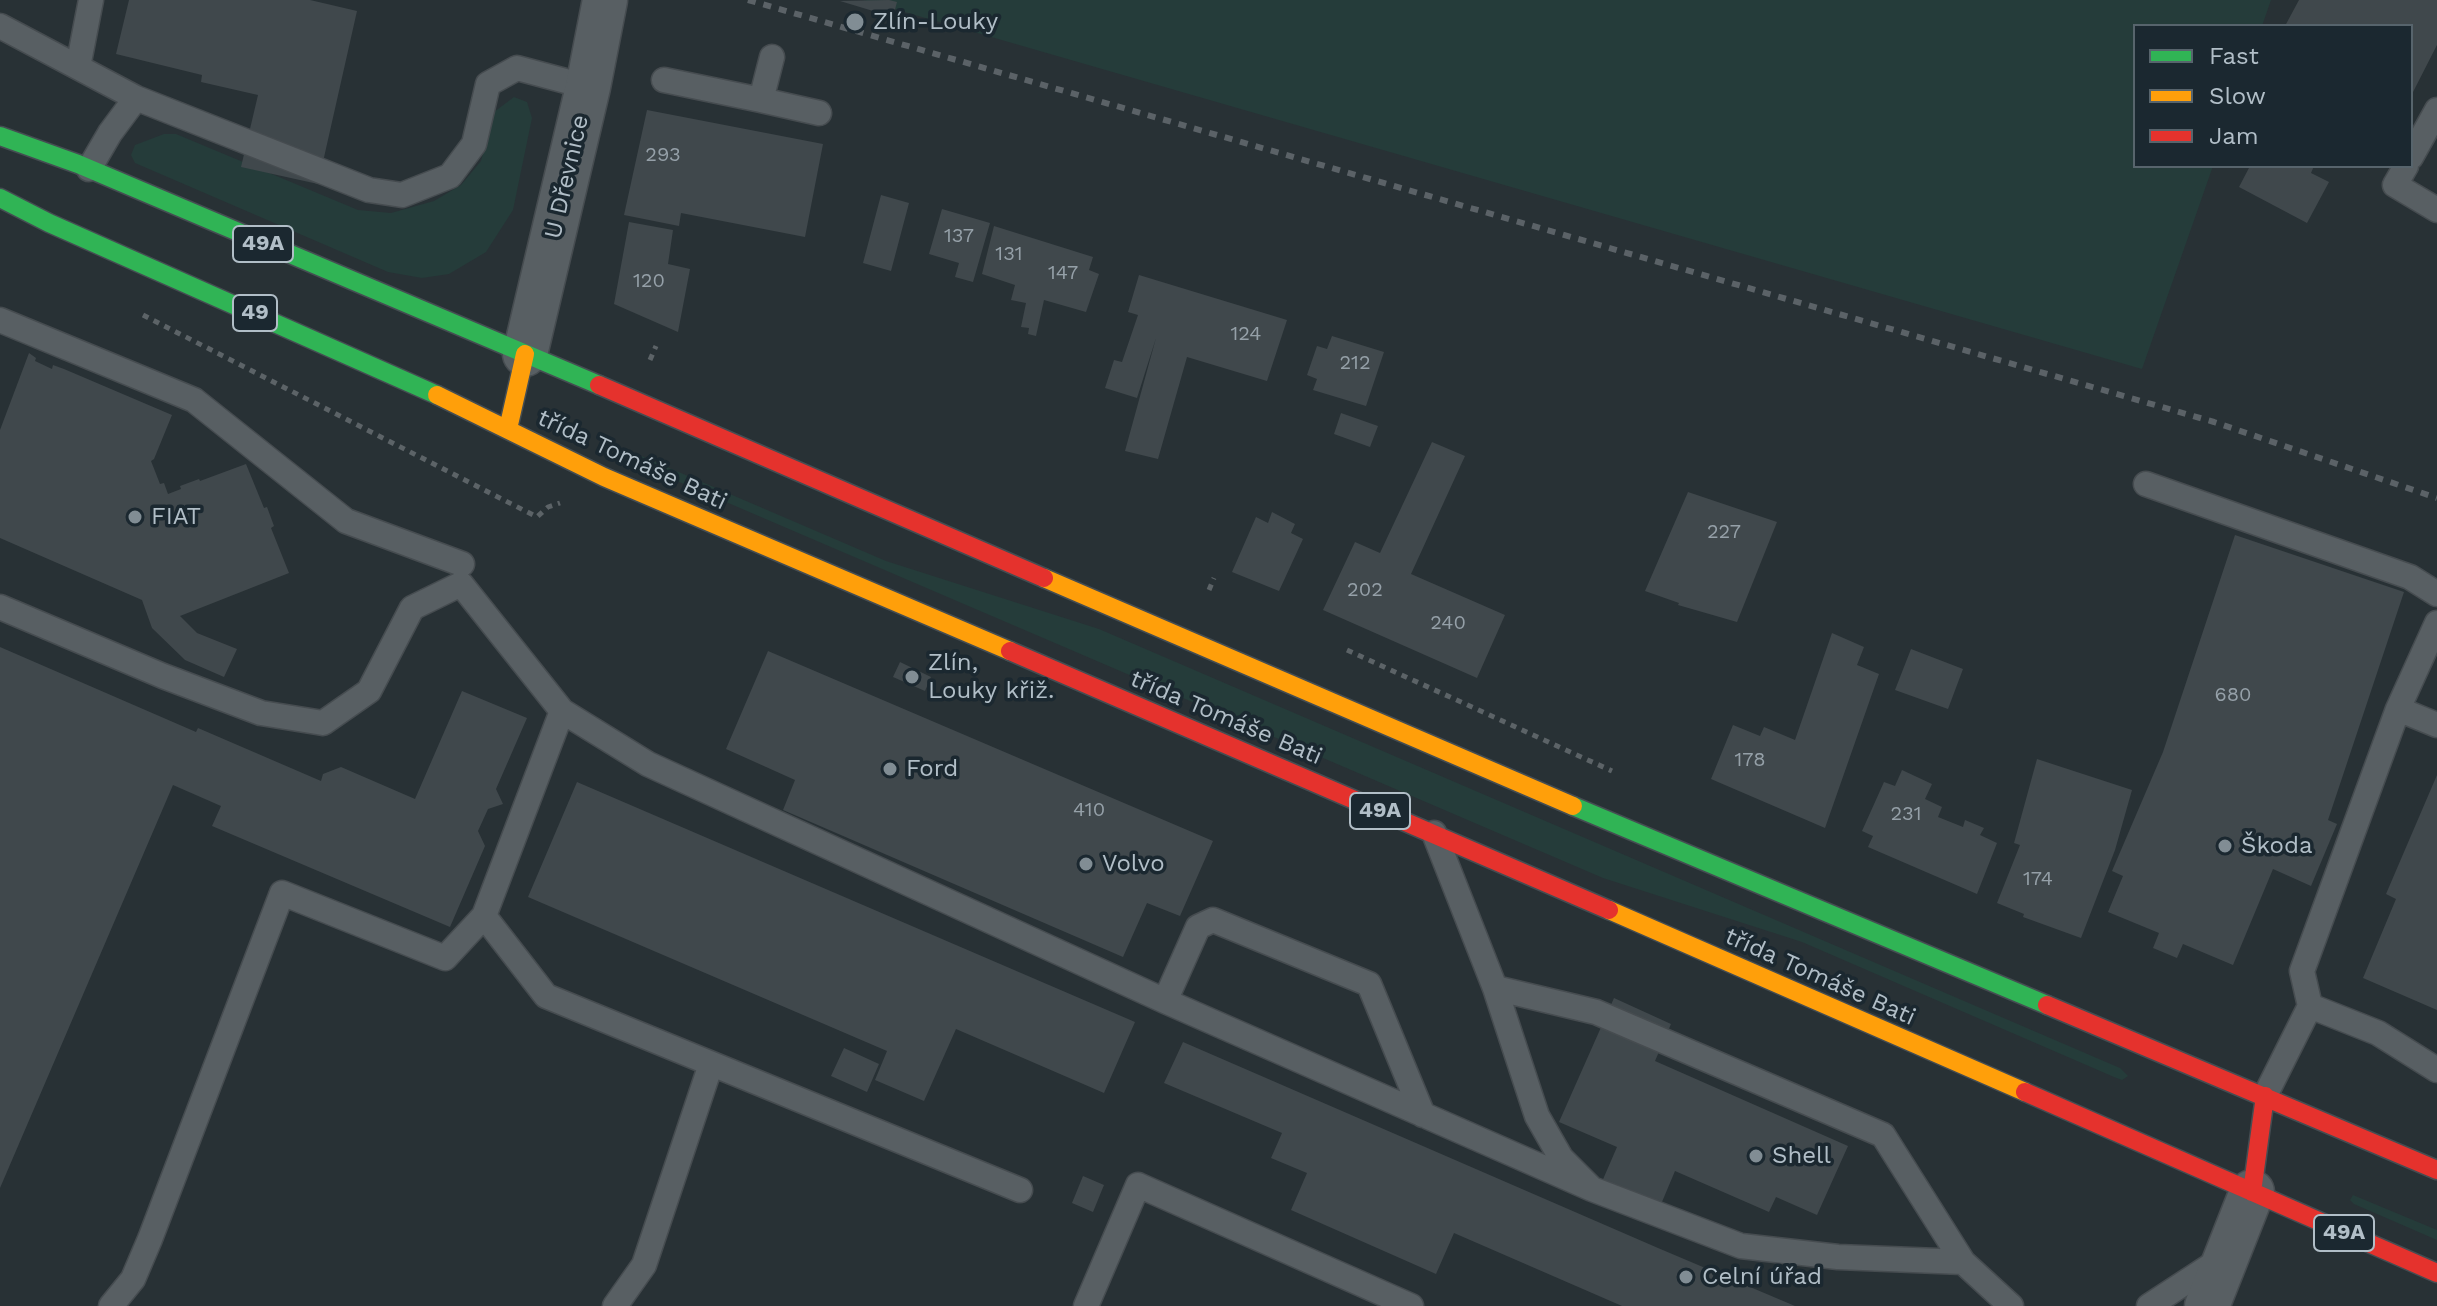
<!DOCTYPE html>
<meta charset="utf-8">
<style>
body{margin:0}
#map{position:relative;width:2437px;height:1306px;overflow:hidden;background:#283135;font-family:"Work Sans",sans-serif}
canvas{display:block}
.legend{position:absolute;left:2133px;top:24px;width:280px;height:144px;box-sizing:border-box;background:#1b2830;border:2px solid #57646c;margin:0;padding:10px 14px;list-style:none;font-size:24px;color:#b1bec7}
.legend li{display:flex;align-items:center;gap:16px;height:40px}
.legend b{width:40px;border:2px solid #57646c}
</style>
<div id="map">
<canvas width="2437" height="1306"></canvas>
<ul class="legend">
<li><b style="height:10px;background:#30b455"></b>Fast</li>
<li><b style="height:10px;background:#ff9f0a"></b>Slow</li>
<li><b style="height:10px;background:#e5322d"></b>Jam</li>
</ul>
</div>
<script>
const c = document.querySelector('canvas').getContext('2d');
c.lineJoin = 'round';
function paint(path, color) { c.fillStyle = color; c.fill(path, 'evenodd'); }
const toPath = rows => new Path2D(rows.map(r => 'M' + r).join(''));
function strokePath(path, color, width, dash) { c.strokeStyle = color; c.lineWidth = width; c.lineCap = dash ? 'butt' : 'round'; c.setLineDash(dash || []); c.stroke(path); }
function write(font, color, halo, rows, align = 'center') {
  c.font = font + ' "Work Sans",sans-serif'; c.lineWidth = 7; c.setLineDash([]); c.textBaseline = 'middle'; c.strokeStyle = halo; c.fillStyle = color; for (const [text, x, y, turn = 0] of rows) {
    c.save(); c.translate(x, y); c.rotate((+turn || 0) * Math.PI / 180); c.textAlign = isNaN(turn) ? turn : align; if (halo) c.strokeText(text, 0, 0); c.fillText(text, 0, 0); c.restore();
  }
}
paint(toPath([
 [863,0,2271,0,2262,26,2135,26,2135,166,2213,166,2142,369],
 [514,97,527,102,532,118,513,210,486,252,449,274,422,278,388,272,135,163,131,155,135,145,164,134,176,134,358,210,391,213,434,201,461,185,481,161,494,112],
 [625,449,886,561,1099,629,2106,1062,2120,1068,2128,1076,2122,1080,2114,1077,1802,942,1603,878,621,457],
 [2353,1195,2437,1230,2437,1240,2354,1204,2350,1200]
]), '#253c3a');
paint(toPath([
 [129,0,310,0,357,11,318,184,241,167,258,95,201,82,202,75,116,54],
 [889,0,897,2,893,17,840,1],
 [2299,0,2437,0,2437,45,2411,96,2411,26,2285,26],
 [647,110,823,144,805,237,681,213,679,226,624,215],
 [2250,166,2314,166,2311,173,2329,182,2307,223,2239,187],
 [881,195,909,203,891,271,863,263],
 [942,209,990,223,973,282,955,277,959,263,929,254],
 [629,222,673,230,668,264,690,269,678,332,614,304],
 [994,226,1093,257,1089,270,1099,274,1086,312,1044,300,1036,336,1028,334,1029,328,1021,327,1026,303,1011,300,1015,285,982,274],
 [1139,275,1287,320,1267,381,1187,357,1158,459,1125,451,1156,338,1137,398,1105,388,1114,360,1122,362,1138,315,1128,312],
 [1332,336,1384,352,1366,406,1313,390,1317,379,1307,375,1317,346,1327,349],
 [29,353,36,358,35,361,52,369,53,365,64,369,172,415,154,459,151,461,160,484,164,483,168,494,181,489,180,486,199,479,200,481,246,464,264,508,267,507,274,526,271,528,289,573,180,616,197,633,237,649,224,677,185,660,152,628,142,600,0,538,0,430],
 [1341,413,1378,426,1370,447,1334,434],
 [1432,442,1465,456,1411,574,1505,615,1477,678,1323,610,1355,542,1380,553],
 [1688,492,1777,522,1737,622,1678,605,1679,603,1645,591],
 [1272,512,1295,524,1291,533,1303,539,1279,591,1232,572,1256,517,1268,523],
 [2235,535,2404,592,2328,820,2337,824,2311,886,2273,869,2233,965,2183,944,2177,958,2153,948,2159,933,2108,912,2123,876,2112,871,2163,752],
 [1832,633,1864,647,1857,665,1879,674,1825,828,1711,779,1733,725,1760,736,1764,727,1795,740],
 [0,647,196,732,198,728,321,781,323,774,341,767,415,799,462,691,527,718,496,789,503,804,488,809,478,831,485,846,450,927,212,826,221,806,173,785,0,1188],
 [1911,649,1963,669,1948,709,1895,690],
 [768,651,1213,841,1180,916,1147,903,1123,957,783,810,795,780,726,749],
 [900,662,931,677,925,691,893,677],
 [2037,759,2132,790,2115,850,2081,938,2023,917,2024,914,1997,903,2020,845,2014,843],
 [1902,770,1932,784,1925,799,1942,807,1938,817,1963,827,1965,820,1984,828,1980,835,1997,843,1977,894,1868,847,1873,836,1862,831,1884,782,1895,786],
 [2437,775,2437,1010,2363,978,2396,899,2386,894],
 [577,782,1135,1022,1104,1093,956,1029,924,1101,875,1080,887,1051,528,897],
 [1614,998,1671,1024,1655,1061,1848,1146,1817,1215,1776,1197,1769,1212,1675,1171,1659,1209,1601,1184,1617,1147,1559,1122],
 [1183,1042,1658,1248,1795,1306,1622,1306,1454,1233,1436,1274,1291,1210,1307,1173,1271,1158,1282,1133,1164,1083],
 [844,1048,879,1064,867,1092,831,1076],
 [1083,1176,1104,1185,1093,1212,1072,1203]
]), '#40484c');
const lane = toPath([
 [0,26,136,98,369,190,402,195,450,176,474,144,488,84,517,68,588,87],
 [78,67,91,0],
 [664,80,761,100,772,57],
 [761,100,819,113],
 [2411,157,2437,110],
 [2406,166,2395,185,2437,210],
 [89,169,110,133,136,98],
 [0,320,194,400,346,521,462,564],
 [2146,484,2410,577,2437,594],
 [0,607,163,676,261,713,323,723,369,691,412,608,461,584,562,711,648,764,1165,1001,1592,1189],
 [2437,623,2398,709,2302,971,2310,1006,2378,1033,2437,1070],
 [2398,709,2437,725],
 [562,711,484,916,546,996,1020,1190],
 [1434,833,1495,988,1537,1116,1561,1158,1592,1189,1741,1246,1838,1257,1963,1262,2011,1306],
 [1495,988,1596,1012,1883,1135,1963,1262],
 [1165,1001,1198,927,1213,920,1369,984,1423,1115],
 [2265,1096,2310,1006],
 [111,1306,133,1279,150,1239,282,893,445,958,484,916],
 [615,1306,644,1265,711,1064],
 [1086,1306,1138,1185,1411,1306],
 [2149,1306,2221,1259]
]);
const street = toPath([
 [525,354,588,87,605,0],
 [2207,1306,2252,1192]
]);
const fast = toPath([
 [0,136,78,164,599,385],
 [0,198,49,223,437,395],
 [1573,806,2047,1005]
]);
const slow = toPath([
 [437,395,604,477,1010,651],
 [508,429,525,354],
 [1044,578,1573,806],
 [1609,910,2025,1092]
]);
const jam = toPath([
 [599,385,1044,578],
 [1010,651,1609,910],
 [2047,1005,2437,1170],
 [2025,1092,2437,1273],
 [2252,1192,2265,1096]
]);
strokePath(lane, '#464c50', 27);
strokePath(street, '#464c50', 47);
strokePath(fast, '#454d52', 21);
strokePath(slow, '#454d52', 21);
strokePath(jam, '#454d52', 21);
strokePath(toPath([
 [143,315,537,517,548,507,560,503],
 [650,360,656,346],
 [1209,590,1214,578],
 [1347,650,1612,771]
]), '#5c6367', 5, [6, 6]);
strokePath(lane, '#585f63', 24);
strokePath(street, '#585f63', 44);
strokePath(fast, '#30b455', 18);
strokePath(slow, '#ff9f0a', 18);
strokePath(jam, '#e5322d', 18);
strokePath(toPath([
 [748,0,2214,422,2437,498]
]), '#5b6267', 6, [8, 8]);
for (const [x, y, r, color] of [
 [855,22,10,"#818d94"],
 [135,517,8,"#818d94"],
 [912,677,8,"#818d94"],
 [890,769,8,"#818d94"],
 [2225,846,8,"#818d94"],
 [1086,864,8,"#818d94"],
 [1756,1156,8,"#818d94"],
 [1686,1277,8,"#818d94"]
]) { const dot = new Path2D(); dot.arc(x, y, r, 0, 2 * Math.PI); c.fillStyle = color; c.fill(dot); strokePath(dot, '#1b2830', 3); }
write('20px', '#95a0a8', null, [
 ["293",663,155],
 ["137",959,236],
 ["131",1009,254],
 ["147",1063,273],
 ["120",649,281],
 ["124",1246,334],
 ["212",1355,363],
 ["227",1724,532],
 ["202",1365,590],
 ["240",1448,623],
 ["680",2233,695],
 ["178",1750,760],
 ["410",1089,810],
 ["231",1906,814],
 ["174",2038,879]
]);
for (const [x, y, w] of [
 [263,244,60],
 [255,313,44],
 [1380,811,60],
 [2344,1233,60]
]) { const box = new Path2D(); box.roundRect(x - w / 2, y - 18, w, 36, 6); c.fillStyle = '#1b2830'; c.fill(box); strokePath(box, '#b1bec7', 2); }
write('bold 22px', '#b1bec7', null, [
 ["49A",263,244],
 ["49",255,313],
 ["49A",1380,811],
 ["49A",2344,1233]
]);
write('24px', '#b1bec7', '#1b2830', [
 ["Zlín-Louky",873,22],
 ["FIAT",151,517],
 ["Zlín,",928,663],
 ["Louky křiž.",928,691],
 ["Ford",906,769],
 ["Škoda",2241,846],
 ["Volvo",1102,864],
 ["Shell",1772,1156],
 ["Celní úřad",1702,1277]
], 'left');
write('24px', '#b1bec7', '#1b2830', [
 ["U Dřevnice",567,177,-77],
 ["třída Tomáše Bati",632,460,25],
 ["třída Tomáše Bati",1226,718,23],
 ["třída Tomáše Bati",1820,977,24]
]);
</script>
